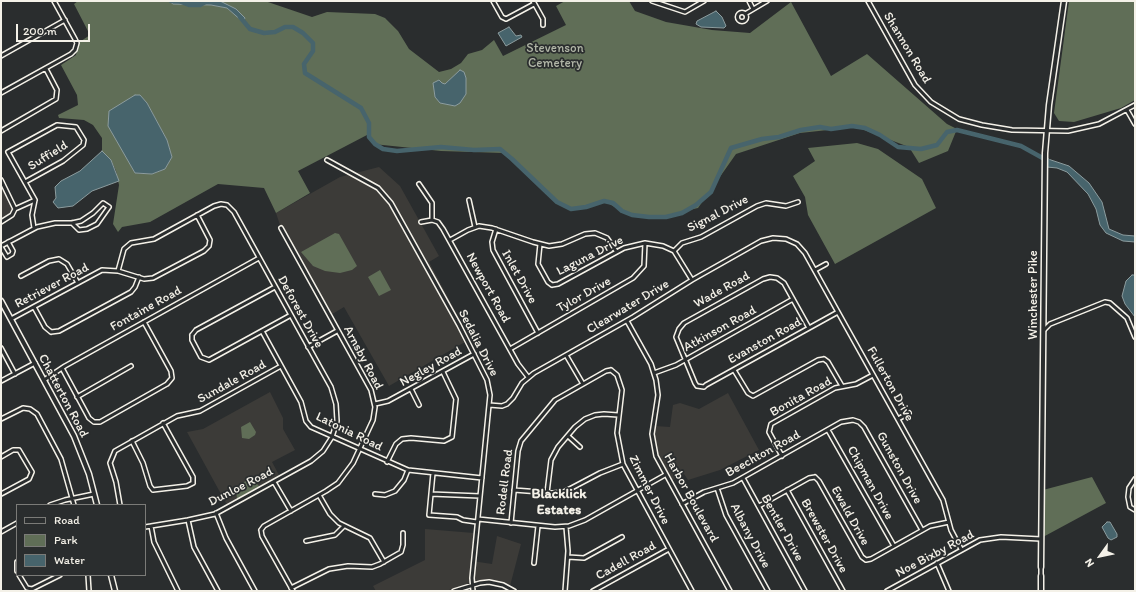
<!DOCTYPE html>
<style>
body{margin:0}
#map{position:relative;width:1136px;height:592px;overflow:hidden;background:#2a2d2e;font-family:Itim,sans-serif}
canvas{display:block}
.frame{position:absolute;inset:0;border:2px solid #f4f1e8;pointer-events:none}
.legend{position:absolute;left:16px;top:504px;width:130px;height:72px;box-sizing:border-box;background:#2a2d2e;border:1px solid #7b7b78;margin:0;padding:5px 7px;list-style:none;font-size:12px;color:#f4f1e8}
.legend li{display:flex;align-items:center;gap:8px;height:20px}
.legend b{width:20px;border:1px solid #7b7b78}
.north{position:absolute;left:1080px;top:536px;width:40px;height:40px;-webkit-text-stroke:3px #2a2d2e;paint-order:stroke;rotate:237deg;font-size:11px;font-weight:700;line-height:16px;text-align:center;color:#f4f1e8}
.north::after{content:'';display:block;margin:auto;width:14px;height:18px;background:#f4f1e8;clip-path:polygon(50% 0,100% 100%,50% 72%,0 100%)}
.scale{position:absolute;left:16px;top:24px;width:74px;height:18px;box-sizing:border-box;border:2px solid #f4f1e8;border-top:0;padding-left:5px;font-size:12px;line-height:14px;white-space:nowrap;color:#f4f1e8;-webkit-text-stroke:3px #2a2d2e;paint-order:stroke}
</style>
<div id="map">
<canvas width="1136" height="592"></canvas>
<div class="frame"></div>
<ul class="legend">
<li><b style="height:5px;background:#2a2d2e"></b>Road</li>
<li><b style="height:11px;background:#606e57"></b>Park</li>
<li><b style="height:11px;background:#47646c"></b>Water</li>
</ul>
<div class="north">N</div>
<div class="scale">200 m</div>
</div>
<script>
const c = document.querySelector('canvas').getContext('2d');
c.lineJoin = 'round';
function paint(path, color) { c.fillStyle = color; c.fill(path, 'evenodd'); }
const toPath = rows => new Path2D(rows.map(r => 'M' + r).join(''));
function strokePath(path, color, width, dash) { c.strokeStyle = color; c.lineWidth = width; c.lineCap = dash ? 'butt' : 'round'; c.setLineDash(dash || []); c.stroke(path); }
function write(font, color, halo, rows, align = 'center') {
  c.font = font + ' Itim,sans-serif'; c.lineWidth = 3.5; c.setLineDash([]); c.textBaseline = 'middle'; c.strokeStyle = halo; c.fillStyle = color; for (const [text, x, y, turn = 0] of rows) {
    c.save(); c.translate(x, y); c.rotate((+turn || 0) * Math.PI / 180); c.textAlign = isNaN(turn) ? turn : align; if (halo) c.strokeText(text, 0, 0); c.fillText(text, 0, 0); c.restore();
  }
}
paint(toPath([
 [379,167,400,186,439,256,429,262,470,339,389,386,344,307,329,316,281,228,276,213,340,177],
 [1,177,16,205,16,213,12,219,1,225],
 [270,392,283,418,283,429,295,450,272,462,279,475,227,505,187,432,203,429],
 [728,393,759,450,720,470,688,480,684,474,671,481,657,454,653,435,655,426,670,427,673,405,680,403,699,409],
 [425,529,474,533,472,561,492,564,497,536,521,544,510,586,493,580,485,580,476,581,446,591,376,591,373,586,425,560]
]), '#3c3b38');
paint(toPath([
 [78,1,169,1,173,3,211,5,227,8,243,22,220,1,265,1,312,17,327,12,375,14,385,18,398,31,409,49,439,72,451,69,461,63,468,54,482,50,494,40,503,56,566,25,556,6,565,1,629,1,635,11,666,22,712,30,750,33,791,2,831,76,867,54,947,124,957,129,948,151,919,163,909,147,856,127,800,133,736,154,698,208,659,217,625,213,604,201,571,209,552,199,503,153,441,151,373,144,367,135,298,171,310,193,276,213,264,188,218,184,150,222,122,227,118,232,113,224,119,185,116,171,111,160,102,151,102,138,93,125,84,120,59,118,58,115,78,105,77,95,61,65,76,55,78,43,90,35,74,4],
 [147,103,167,140,172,157,165,169,152,174,135,173,128,159],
 [1069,1,1135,1,1135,100,1121,108,1074,122,1059,121,1054,113],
 [857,143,878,149,922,179,936,208,835,264,808,215,805,197,793,176,815,161,808,148],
 [335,233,339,234,357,266,352,270,340,273,325,271,313,266,301,252],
 [380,270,391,290,379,296,368,277],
 [250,422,256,432,255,435,249,439,242,438,241,427],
 [1092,477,1106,503,1043,537,1043,490],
 [249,479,253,480,259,486,237,499,236,487]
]), '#606e57');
const water = toPath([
 [169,1,220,1,236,9,245,18,243,22,227,8,211,5,173,4,169,1],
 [716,11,722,17,726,26,724,28,701,27,696,24,697,21,716,11],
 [509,27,516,36,521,35,522,37,506,46,498,33,509,27],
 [460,70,464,72,466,78,466,94,460,103,455,106,440,103,435,97,433,83,439,80,442,83,445,84,460,70],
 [135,95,140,95,147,103,167,140,172,157,165,169,152,174,135,173,108,126,109,111,135,95],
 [102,151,111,160,119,181,92,191,73,206,58,208,53,202,56,198,55,187,61,181,80,171,102,151],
 [1048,159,1069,166,1089,183,1102,202,1109,229,1123,235,1135,236,1135,242,1123,241,1106,233,1100,225,1096,209,1088,194,1067,172,1057,168,1047,167,1048,159],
 [1132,275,1135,275,1135,317,1125,304,1122,296,1126,281,1132,275],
 [1107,522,1110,522,1117,534,1117,537,1111,540,1108,538,1102,527,1107,522]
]);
paint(water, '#47646c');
strokePath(water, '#8c9c9e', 1);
strokePath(toPath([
 [171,1,179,1,189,5,200,5,207,1],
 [240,17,250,29,264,33,275,32,285,27,293,27,303,33,313,43,313,51,304,64,305,73,361,108,369,123,369,137,375,144,383,149,397,151,441,147,474,150,500,149,512,159,557,202,571,209,586,207,604,201,613,203,622,211,632,215,649,217,666,217,682,213,696,205,711,192,731,148,762,139,779,137,801,130,820,127,831,129,852,126,865,128,880,135,898,147,921,149,937,145,947,132,957,130,1021,146,1048,161]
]), '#47646c', 4.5);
const minor = toPath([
 [493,1,502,17,506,19,534,4],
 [533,1,543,19,543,25],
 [652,1,685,12,704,1],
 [749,1,753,9],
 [868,1,915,85,931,102,959,119,982,125,1012,130,1068,131,1099,124,1135,105],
 '737.5 17a4.5 4.5 0 1 1 9 0a4.5 4.5 0 1 1-9 0Z',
 [745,14,767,1],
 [1,56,65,20],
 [1,93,71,54,75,50,77,43,75,39,54,1],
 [1127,110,1135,124],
 [1,131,56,99,57,90,46,69],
 [327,160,378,188,391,203,459,325,487,380,490,395,489,405,472,578,473,591],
 [1,180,15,209],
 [25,182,63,161,83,145,84,140,76,127,57,125,8,152,35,200,32,215,34,228],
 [419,184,432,203,432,220],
 [469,200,475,227],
 [15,209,35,200],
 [1,222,12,215,15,209],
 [421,222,432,220,438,222,443,229,518,364,528,377],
 [496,229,492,242,493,250,538,333],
 [450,240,468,230,479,226,492,228,533,242,549,246,562,244,585,234,595,233,607,238,616,251],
 [540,244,538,264,548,282,552,285],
 [1,246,37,227,55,223,72,223,81,221,93,213,103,203,109,207,97,224,87,229,79,230,72,223],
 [1,247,7,257,12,254,13,251,8,242],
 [674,251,682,243,701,237,757,206,766,203,786,206,798,202],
 [815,270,826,264],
 [118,271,124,249,131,243,154,239,214,206,221,204,227,205,234,212,317,362,331,387,336,404,337,421,332,437,323,451,311,461,215,514,188,520,145,527],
 [21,276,49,261,59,259,67,264,78,283],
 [552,285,558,284,624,248,645,243,663,246,674,251,692,280],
 [34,307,45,327,51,332],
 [11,319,102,270,118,271,144,279,153,278,204,251,209,246,210,240,197,215],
 [627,321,651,364,656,380,658,395,652,434,656,456,730,591],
 [809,328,784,283,777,278,770,277,763,279,684,323,679,329,676,337,695,383,697,386,704,387,706,385,838,312],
 [1044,330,1050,324,1105,302,1110,303,1127,318,1135,337],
 [262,331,301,402,306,421,311,427,408,470,482,478],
 [51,332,59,331,131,292,135,287,139,277],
 [192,335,192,340,201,357,209,360,291,315],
 [192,335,196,330,275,287],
 [308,347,337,331],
 [1,348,15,374],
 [510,349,633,278,644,266,645,243],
 [566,355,583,384],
 [824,359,828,362,842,386],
 [62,368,89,418,94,422,100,422,167,384,172,378,171,371,144,322],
 [611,370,617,375,622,390,617,433,623,464,692,591],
 [734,370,748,393,753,396,818,360,824,359],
 [654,373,676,365,793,299],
 [44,380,65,366,259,258],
 [1,381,35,363],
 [411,389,419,405],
 [77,397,131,366],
 [375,404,388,401,474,354],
 [489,405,502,406,507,404,513,398,522,383,534,373,633,317,692,280,761,241,773,238,786,239,797,244,805,253,943,500,951,530,961,549],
 [1,419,23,408,30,409,37,414,61,459,74,505],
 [898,419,909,413],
 [163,423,193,477,193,483],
 [828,430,894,546],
 [568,436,580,447],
 [132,441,143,463,150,486,153,490,187,486,193,483],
 [782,456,769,432,771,424,835,388,856,384,873,375],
 [1,457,13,450,19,450,32,472,29,479,1,494],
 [387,462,396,444,402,439,411,438,444,441,452,437,456,399,443,372],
 [433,473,429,515,457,517,463,520,477,522],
 [815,477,819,481,862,557,866,560,871,559,930,526,949,522],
 [743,478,805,591],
 [1135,479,1129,488,1128,497,1130,507,1135,510],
 [274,482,291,511],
 [717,488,726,515,768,591],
 [514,490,553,493,564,492,600,473,623,464],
 [787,490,843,591],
 [547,493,551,460,558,447,575,427,585,419,595,415,604,414,618,415],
 [375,494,385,495,395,491,404,480,408,470],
 [431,494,480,496],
 [319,495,330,514,339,523,370,538,384,562],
 [682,504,704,492,733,483,841,422,853,420,859,422,864,427,922,530],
 [50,505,65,500,94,494],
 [120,505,116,482,110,463,115,451,177,416,200,411,281,366],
 [759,506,809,478,815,477],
 [216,513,226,538,255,591],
 [478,519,555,527,569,526,585,520,665,475],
 [188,520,194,547,218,591],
 [511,523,518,451,521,441,555,400,606,371,611,370],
 [151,526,154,542,178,591],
 [261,530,264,526,326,491,338,483,353,463,373,420,375,407,371,390,281,228],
 [261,530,262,536,293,591],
 [1,532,17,523],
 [306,541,335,535,344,526],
 [568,557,584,558,622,537],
 [17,562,17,571],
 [534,563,538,526],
 [937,563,949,591],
 [19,575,27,588,32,589,60,575],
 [88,575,89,591],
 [1041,576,1041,567],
 [291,588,329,569,348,566,372,567,380,564,401,552,403,545,403,533],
 [454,591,480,583,489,582,503,585,514,591],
 [565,591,568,551,566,527],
 [593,591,669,549],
 [887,591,980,540,1001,537,1041,539]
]);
const major = toPath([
 [1,301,74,436,89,474,97,505],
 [1041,567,1045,153,1049,105,1064,1],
 [111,575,115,591],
 [1041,591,1041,576]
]);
strokePath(minor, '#f4f1e8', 6);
strokePath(major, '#f4f1e8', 7);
strokePath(minor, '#2a2d2e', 3);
strokePath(major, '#2a2d2e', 4);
write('13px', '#f4f1e8', '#2a2d2e', [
 ["Shannon Road",907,48,59],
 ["Suffield",48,156,-32],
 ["Signal Drive",718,214,-27],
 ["Laguna Drive",590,256,-27],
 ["Inlet Drive",519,277,61],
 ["Retriever Road",52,286,-28],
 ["Newport Road",488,288,61],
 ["Wade Road",722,290,-29],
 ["Tylor Drive",584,295,-29],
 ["Winchester Pike",1034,295,-90],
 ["Clearwater Drive",628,307,-31],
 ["Fontaine Road",146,309,-29],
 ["Deforest Drive",300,312,61],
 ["Atkinson Road",720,329,-29],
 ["Evanston Road",765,341,-29],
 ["Sedalia Drive",478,343,63],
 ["Arnsby Road",363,358,62],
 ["Negley Road",431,367,-29],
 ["Sundale Road",232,382,-29],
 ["Fullerton Drive",890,384,61],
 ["Chatterton Road",63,396,62],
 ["Bonita Road",801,397,-29],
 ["Latonia Road",349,432,26],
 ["Beechton Road",763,454,-29],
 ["Gunston Drive",899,468,61],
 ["Rodell Road",505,482,-83],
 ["Chipman Drive",870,483,61],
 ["Dunloe Road",241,487,-27],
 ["Zimmer Drive",649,490,63],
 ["Harbor Boulevard",691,498,61],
 ["Ewald Drive",850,516,61],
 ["Bentler Drive",782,528,61],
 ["Albany Drive",750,536,62],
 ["Brewster Drive",824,536,61],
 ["Noe Bixby Road",935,554,-28],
 ["Cadell Road",626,561,-29]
]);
write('13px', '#b1b6a7', '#2a2d2e', [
 ["Stevenson",555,49],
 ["Cemetery",555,64]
]);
write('bold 14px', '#f4f1e8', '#2a2d2e', [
 ["Blacklick",559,494],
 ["Estates",559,510]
]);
</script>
